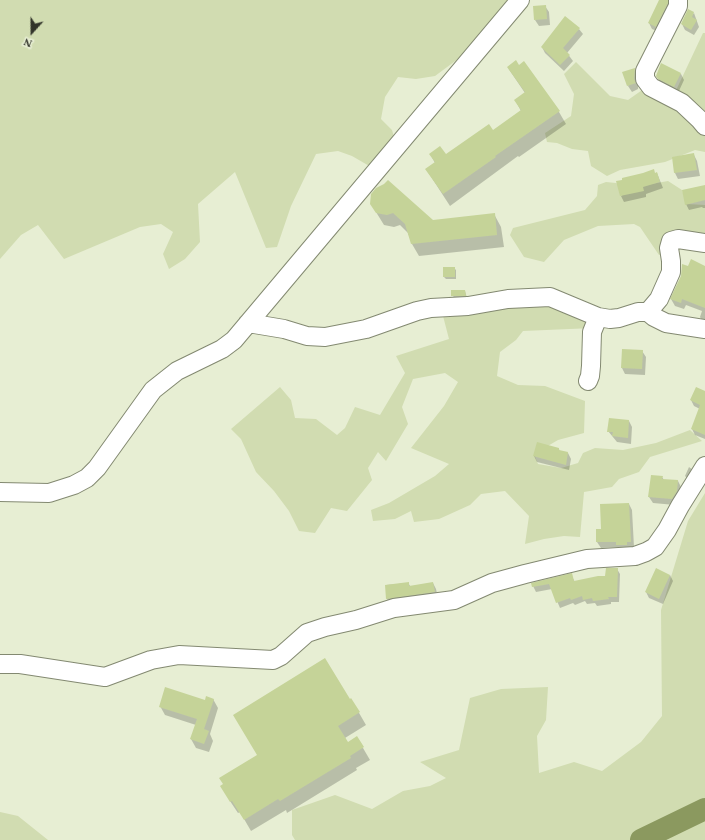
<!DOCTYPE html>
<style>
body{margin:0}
#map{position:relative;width:705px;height:840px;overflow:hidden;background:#e7eed3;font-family:"Times New Roman",serif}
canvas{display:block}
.north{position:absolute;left:12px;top:12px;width:40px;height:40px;-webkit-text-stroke:3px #e7eed3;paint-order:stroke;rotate:201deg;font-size:11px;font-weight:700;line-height:16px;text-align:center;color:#32342a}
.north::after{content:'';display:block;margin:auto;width:14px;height:18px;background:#32342a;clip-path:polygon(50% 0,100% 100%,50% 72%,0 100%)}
</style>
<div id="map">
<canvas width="705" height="840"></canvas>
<div class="north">N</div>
</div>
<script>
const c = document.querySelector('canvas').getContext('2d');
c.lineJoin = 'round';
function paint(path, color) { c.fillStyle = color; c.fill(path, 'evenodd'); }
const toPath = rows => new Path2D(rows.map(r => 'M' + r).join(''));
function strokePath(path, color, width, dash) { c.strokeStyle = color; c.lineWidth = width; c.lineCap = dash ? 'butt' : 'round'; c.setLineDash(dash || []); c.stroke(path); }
paint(toPath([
 [0,0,510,0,458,59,435,76,416,79,398,77,385,97,381,119,392,130,394,137,371,167,352,156,338,151,316,154,291,206,277,247,266,248,235,172,198,204,200,242,185,259,169,269,163,254,173,232,161,224,140,227,64,259,38,225,21,235,0,259],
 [703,33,705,33,705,152,695,150,665,162,620,170,607,176,591,166,588,151,572,149,557,143,547,142,545,133,571,116,574,94,564,74,576,62,610,96,628,100,645,88,671,101],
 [668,181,682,190,687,204,705,205,705,249,681,249,659,255,640,227,634,224,598,226,564,240,544,262,524,257,510,235,513,228,585,210,597,196,598,185,606,182,616,183,631,190,651,184],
 [554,305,574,313,593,328,523,331,516,340,500,352,497,376,518,385,545,386,585,401,584,433,558,440,534,454,538,464,561,468,578,463,583,453,595,448,623,450,656,443,690,430,702,441,650,457,639,472,619,479,612,487,584,492,580,537,564,536,544,539,525,544,529,516,505,491,481,494,470,505,439,519,414,522,411,511,395,519,373,521,371,510,389,503,435,476,449,464,411,448,444,406,458,382,445,373,413,379,402,407,408,424,386,461,378,452,368,468,372,480,347,511,331,508,315,533,299,531,289,511,274,491,256,472,241,439,231,429,280,387,291,400,295,418,316,419,337,435,345,428,355,407,380,415,405,373,396,356,449,339,443,316,528,306],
 [705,493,705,840,295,840,292,835,292,810,335,795,372,809,403,791,430,786,446,778,420,762,459,750,470,698,501,689,548,687,546,720,537,736,539,773,574,762,602,771,641,742,662,716,661,610,688,521],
 [0,812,18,816,48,840,0,840]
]), '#d1dcb1');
paint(toPath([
 [660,0,667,0,670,7,659,32,652,29,649,23],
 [545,6,549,12,550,25,539,26,535,20],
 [694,13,699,27,694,35,685,30,682,24],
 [579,29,583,34,567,53,573,61,564,71,545,53,542,47],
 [508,68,559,112,566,124,519,157,518,156,450,206,426,169,435,163,430,154,446,155,493,131,521,111,515,100,525,93],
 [635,69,638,75,638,89,632,92,628,86],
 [681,74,684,80,678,93,660,82,657,75],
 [694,155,697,161,700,176,678,179,675,173,673,158],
 [657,173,663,188,646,194,646,197,624,202,621,196],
 [705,186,705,208,703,208,702,207,689,210,686,204],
 [371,204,433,221,494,214,501,227,504,247,419,256,412,244,408,233,400,225,394,227,384,225],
 [688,267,705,267,705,324,704,324,700,317,702,311,686,305,684,309,675,306,671,299],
 [454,268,456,270,456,279,446,279,444,277],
 [452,291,465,291,467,298,454,299],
 [642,351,646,357,645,375,625,374,622,368],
 [705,392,705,439,695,435,692,429,700,409,694,406,691,400],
 [629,421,632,427,631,444,617,442,608,431],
 [559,449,560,452,568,453,571,459,569,470,537,462,534,456],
 [689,467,693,470,687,478,685,476],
 [662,477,664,480,678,481,681,487,680,497,675,505,653,503,649,497],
 [629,504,632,510,634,547,630,547,630,551,621,551,619,547,601,548,597,542,597,530,602,530],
 [617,569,620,574,619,602,611,602,611,604,597,606,595,603,587,604,585,601,575,605,573,603,560,608,552,589,536,592,532,584,571,575,575,582,606,577],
 [670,575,673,581,663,604,649,598,646,592],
 [408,583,411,587,433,583,436,589,438,598,391,605,387,599,386,585],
 [213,699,218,708,210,734,213,741,209,752,196,748,191,739,196,725,165,715,160,706],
 [351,699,366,725,345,738,348,743,363,748,370,760,356,768,357,770,287,813,286,810,251,831,240,812,238,813,228,798]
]), '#0003');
strokePath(toPath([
 [641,840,705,809]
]), '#8b995f', 22);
paint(toPath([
 [659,0,668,0,668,3,656,27,648,23],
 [546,5,547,19,534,20,533,6],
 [688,9,694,12,692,17,697,20,691,30,681,24],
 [565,16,580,28,563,48,570,55,560,65,541,47],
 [516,60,519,65,524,61,560,111,495,156,496,157,443,194,425,169,435,162,429,154,440,146,446,154,489,124,493,130,521,110,514,100,525,92,507,67],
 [661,63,681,73,674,87,658,79,656,76],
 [635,68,634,79,636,83,627,86,622,72],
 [694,153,697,170,674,173,672,157],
 [654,169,655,173,657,172,660,182,643,187,644,191,620,196,616,181,622,180,622,178,643,173],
 [388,180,433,220,495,213,497,235,411,244,405,224,393,213,387,215,376,213,370,204,371,194,376,188,384,184],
 [705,185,705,200,685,205,682,190],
 [691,259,705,266,705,308,682,299,681,303,670,299,681,276,682,264,688,266],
 [443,267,455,267,455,277,443,277],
 [451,290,465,290,466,296,451,296],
 [622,349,643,350,642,369,621,368],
 [696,387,705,391,705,435,691,429,700,405,690,400],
 [609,418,629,420,628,438,612,436,613,432,607,432],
 [537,442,559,448,559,450,568,452,566,465,533,456],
 [651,475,663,476,662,479,678,480,677,491,672,499,648,497],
 [629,503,631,542,627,542,627,545,616,545,616,542,596,542,596,529,601,529,600,504],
 [606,568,618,568,617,597,608,597,609,599,593,601,592,598,583,600,582,596,571,600,570,598,556,603,549,584,532,587,531,583,572,573,574,581,598,576,605,576],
 [656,568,670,575,659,599,645,592],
 [409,582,409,586,433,582,435,592,386,599,385,585],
 [325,658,350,699,351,698,360,712,338,726,348,742,357,736,364,747,350,756,351,758,280,801,278,799,244,820,232,801,230,802,220,786,223,784,219,778,257,755,233,715],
 [165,687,205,700,206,696,214,699,204,729,209,731,204,744,190,739,197,719,159,707]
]), '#c5d398');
const minor = toPath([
 [678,0,678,6,645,71,645,79,651,87,682,103,700,120,705,126],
 [648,312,659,299,671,272,671,261,669,248,671,241,678,239,705,243],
 [248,323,284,329,307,336,325,337,366,329,417,311,431,308,468,306,508,299,550,297,598,317,610,319,619,318,638,312,648,312,654,317,666,323,705,329],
 [588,381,590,376,591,366,592,332,598,317],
 [0,492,49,493,74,485,87,478,97,468,153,390,177,371,222,349,234,340,520,0],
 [0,664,20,664,105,677,151,660,179,655,273,660,281,656,307,633,325,627,356,620,394,608,454,600,492,583,525,574,587,559,635,556,646,552,655,547,667,530,680,506,705,466]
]);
strokePath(minor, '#838971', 20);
strokePath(minor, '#fff', 18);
</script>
